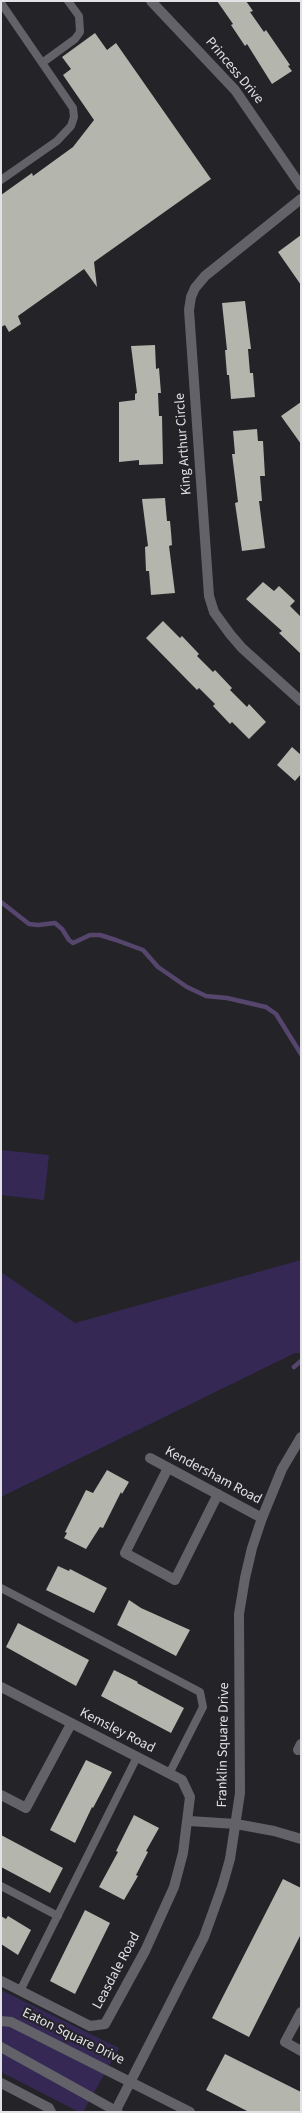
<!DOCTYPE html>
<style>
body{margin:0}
#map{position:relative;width:302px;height:2113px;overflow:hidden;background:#242328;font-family:"Source Sans 3",sans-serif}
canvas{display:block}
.frame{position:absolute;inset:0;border:2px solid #e2e1e5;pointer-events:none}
</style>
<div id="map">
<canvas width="302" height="2113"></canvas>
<div class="frame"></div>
</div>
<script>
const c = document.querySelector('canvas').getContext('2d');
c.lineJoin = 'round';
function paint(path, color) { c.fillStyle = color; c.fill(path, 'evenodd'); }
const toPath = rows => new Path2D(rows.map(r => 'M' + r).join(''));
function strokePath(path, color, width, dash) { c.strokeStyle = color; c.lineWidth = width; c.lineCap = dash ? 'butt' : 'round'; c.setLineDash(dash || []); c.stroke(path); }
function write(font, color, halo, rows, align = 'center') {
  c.font = font + ' "Source Sans 3",sans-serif'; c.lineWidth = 4; c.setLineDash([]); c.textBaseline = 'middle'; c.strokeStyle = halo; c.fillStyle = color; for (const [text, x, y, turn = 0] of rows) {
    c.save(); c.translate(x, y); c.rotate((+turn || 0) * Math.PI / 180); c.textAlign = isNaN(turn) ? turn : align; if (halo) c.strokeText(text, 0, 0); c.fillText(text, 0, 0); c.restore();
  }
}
paint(toPath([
 [1,1150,49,1155,44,1200,1,1195],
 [301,1260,301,1353,295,1353,1,1497,1,1272,75,1323],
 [1,1990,119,2048,83,2112,79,2112,1,2072]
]), '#352854');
strokePath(toPath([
 [1,902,29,924,38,925,55,923,62,929,69,940,73,943,90,935,100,935,116,940,143,950,158,967,187,987,206,996,227,998,266,1007,276,1014,301,1054],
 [294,1367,301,1361]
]), '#56466d', 4.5);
paint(toPath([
 [217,1,246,1,253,11,250,12,264,32,266,30,290,65,288,66,292,71,272,84,247,44,245,46,231,25,233,24],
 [95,33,107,50,116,43,211,179,94,262,97,287,84,269,18,316,21,324,9,332,5,325,1,327,1,195,32,173,33,176,73,147,94,120,63,75,71,69,62,57],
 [301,235,301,285,278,252],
 [245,301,251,349,248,349,250,373,253,373,255,397,231,399,229,375,227,375,225,350,227,350,222,303],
 [155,345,156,369,159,368,161,393,158,393,159,416,162,416,163,464,139,465,139,460,119,462,119,402,135,400,135,394,137,393,131,346],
 [301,402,301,444,281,416],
 [257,429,258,441,263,441,265,476,260,476,262,501,259,501,265,548,242,551,235,503,238,502,232,454,235,454,233,431],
 [165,498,167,521,170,521,171,532,172,545,169,546,175,593,151,595,149,571,146,571,145,547,148,546,142,499],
 [263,582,274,591,279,586,295,601,290,606,301,617,301,654,279,633,282,631,246,599],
 [163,621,180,638,182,636,199,654,197,656,213,672,215,670,232,688,230,690,247,707,249,704,266,722,249,739,232,722,230,724,213,706,215,704,199,688,197,690,146,638],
 [292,747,301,755,301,774,295,781,277,765],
 [107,1470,129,1482,122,1494,121,1492,103,1528,100,1527,86,1549,64,1538,67,1533,65,1532,86,1490,93,1493],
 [58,1566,69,1571,70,1569,107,1588,94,1613,46,1590],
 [129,1600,141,1608,190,1630,176,1656,117,1625],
 [18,1623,89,1660,76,1686,6,1647],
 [114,1670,138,1682,137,1683,184,1708,171,1733,101,1696],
 [86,1760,112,1772,93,1808,92,1807,75,1843,50,1830],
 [134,1815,159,1828,146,1851,148,1852,136,1875,138,1876,124,1900,99,1887,118,1852,116,1851],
 [1,1835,63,1868,50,1893,1,1867],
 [283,1879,301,1888,301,1934,249,2037,212,2018],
 [85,1910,110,1923,75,1994,50,1981],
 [1,1916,6,1919,8,1916,31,1930,18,1955,1,1944],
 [225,2054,301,2092,301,2112,249,2112,206,2090]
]), '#b4b5ad');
strokePath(toPath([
 [1,3,73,108,74,117,71,126,57,141,1,180],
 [42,63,75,39,80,32,79,16,68,1],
 [1,1588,200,1692,203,1707,169,1774],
 [1,1886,58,1916],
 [20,1991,137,1757]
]), '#636269', 8);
strokePath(toPath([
 [151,1,235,90,301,186],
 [301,199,205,276,195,288,191,297,189,310,209,596,214,612,230,634,242,648,301,701],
 [150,1458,262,1518],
 [168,1468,125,1553,175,1580,218,1494],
 [1,1687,182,1780,190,1797,183,1853,174,1887,145,1951,105,2024,90,2026,1,1981],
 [298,1750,301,1744],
 [1,1795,26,1808,71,1724],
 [189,1821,236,1824,274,1831,301,1839],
 [301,2012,285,2042,301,2051],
 [1,2021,11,2022,190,2112],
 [1,2047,118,2112],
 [1,2083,49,2108,51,2112]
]), '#636269', 10);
strokePath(toPath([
 [115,2112,204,1937,222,1887,230,1859,240,1793,239,1614,245,1578,252,1548,262,1518,282,1469,301,1437]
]), '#636269', 10);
write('14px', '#e2e1e5', '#242328', [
 ["Princess Drive",234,71,50],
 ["King Arthur Circle",184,444,-94],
 ["Kendersham Road",213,1476,28],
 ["Kemsley Road",117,1731,27],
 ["Franklin Square Drive",224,1745,-89],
 ["Leasdale Road",117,1971,-62],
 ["Eaton Square Drive",73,2037,26]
]);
</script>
